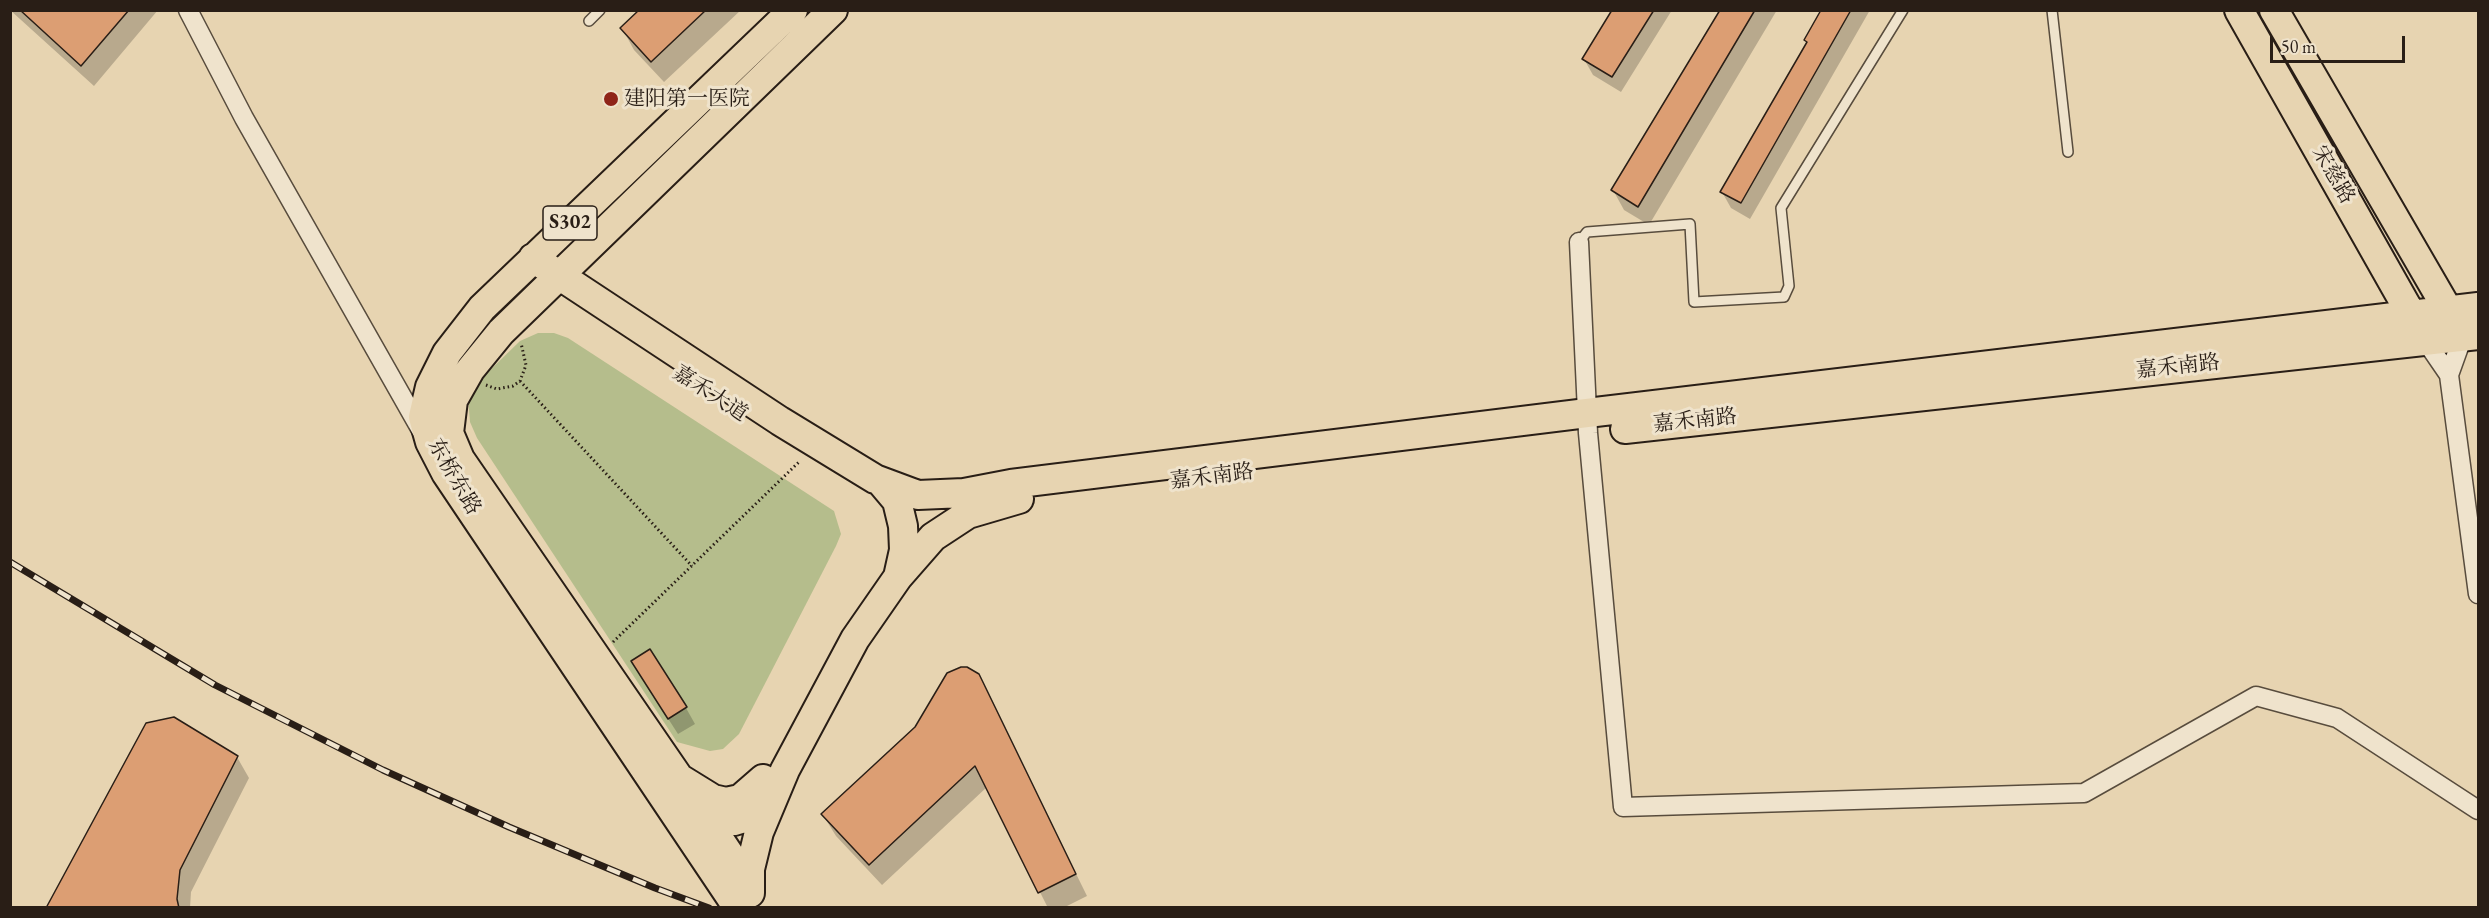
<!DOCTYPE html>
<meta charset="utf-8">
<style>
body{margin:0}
#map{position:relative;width:2489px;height:918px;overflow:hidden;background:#e7d4b1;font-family:"EB Garamond",serif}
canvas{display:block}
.frame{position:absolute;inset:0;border:12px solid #291e16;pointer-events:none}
.scale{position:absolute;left:2270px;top:36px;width:135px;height:27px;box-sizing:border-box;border:3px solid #291e16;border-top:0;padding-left:8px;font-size:18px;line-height:21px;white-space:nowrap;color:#291e16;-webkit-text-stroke:4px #efe3cc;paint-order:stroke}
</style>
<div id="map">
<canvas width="2489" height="918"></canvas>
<div class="frame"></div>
<div class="scale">50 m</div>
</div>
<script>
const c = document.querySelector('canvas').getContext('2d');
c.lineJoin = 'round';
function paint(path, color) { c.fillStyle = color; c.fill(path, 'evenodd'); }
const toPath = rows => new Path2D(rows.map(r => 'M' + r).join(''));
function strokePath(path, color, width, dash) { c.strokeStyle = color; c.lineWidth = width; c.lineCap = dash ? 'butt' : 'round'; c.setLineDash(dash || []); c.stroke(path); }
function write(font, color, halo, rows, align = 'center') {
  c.font = font + ' "EB Garamond","Noto Serif SC",serif'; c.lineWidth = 6; c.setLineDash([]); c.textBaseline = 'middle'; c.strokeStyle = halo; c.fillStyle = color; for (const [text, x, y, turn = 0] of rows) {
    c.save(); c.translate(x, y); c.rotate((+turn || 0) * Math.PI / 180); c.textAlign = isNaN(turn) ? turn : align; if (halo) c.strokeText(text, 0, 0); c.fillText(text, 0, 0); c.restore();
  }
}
paint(toPath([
 [538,333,554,333,568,338,834,511,841,534,836,546,739,734,723,749,710,751,677,742,477,438,470,422,468,397,485,375,520,341]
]), '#b5bd8c');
paint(toPath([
 [10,10,158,10,94,86],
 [641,10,741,10,664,82,634,50,622,28],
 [1614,10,1672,10,1621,92,1593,75,1584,59],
 [1721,10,1777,10,1649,225,1624,210,1613,190],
 [1823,10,1870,10,1750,219,1731,208,1722,192,1807,43,1805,40],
 [978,675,1087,896,1063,908,1048,908,987,787,882,885,836,836,823,815],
 [642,678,686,708,695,724,678,734],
 [237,757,249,778,191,892,190,908,52,908]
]), '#0003');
const building = toPath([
 [20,10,129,10,81,66,20,10],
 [639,10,706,10,651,62,620,28,639,10],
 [1612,10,1654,10,1612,77,1582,59,1612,10],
 [1720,10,1755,10,1638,207,1611,190,1720,10],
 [1821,10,1851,10,1741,203,1720,192,1807,42,1804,40,1821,10],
 [650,649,687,707,668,719,631,661,650,649],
 [961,667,967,667,979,674,1076,874,1038,893,975,766,869,865,821,814,915,727,947,673,961,667],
 [174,717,238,756,180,870,177,899,179,908,46,908,146,723,174,717]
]);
paint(building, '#dc9e73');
strokePath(building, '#291e16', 1.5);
const service = toPath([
 [2052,10,2068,152],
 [589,21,600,10],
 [1579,242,1587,232,1690,224,1694,302,1784,297,1789,286,1781,208,1903,10]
]);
const minor = toPath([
 [188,10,244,118,421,430],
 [1579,242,1588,433,1623,807,2084,793,2256,696,2337,718,2478,810],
 [2463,336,2449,375,2478,594],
 [2425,340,2449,375]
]);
const primary = toPath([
 [2239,10,2420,330],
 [2274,10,2456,324],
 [533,258,780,421,875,479,918,495,964,493,1011,484,1587,413,2478,307],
 [1625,429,2478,335],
 [881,482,897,501,903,526,904,550,898,577],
 [763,779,740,799,726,802,713,799,679,778,460,459,449,433,453,400,470,370,501,332,833,10],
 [683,785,733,860,749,891],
 [695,810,713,819,734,821,757,814,770,798],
 [750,893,750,869,759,832,785,770,855,639,898,577,933,537,968,514,1019,499],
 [738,908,446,473,430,442,423,417,430,387,447,353,482,308,793,10]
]);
strokePath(service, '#584c3d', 12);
strokePath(minor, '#584c3d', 21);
strokePath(primary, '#291e16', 32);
strokePath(toPath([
 [520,381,692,566],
 [486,385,497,389,513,386,520,381,526,365,521,343],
 [613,642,800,461]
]), '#291e16', 3, [1.5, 3]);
strokePath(service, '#efe3cc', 9);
strokePath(minor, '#efe3cc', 18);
strokePath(primary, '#e7d4b1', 28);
const rail = toPath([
 [10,562,215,685,383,770,509,827,655,888,709,908]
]);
strokePath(rail, '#291e16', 7);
strokePath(rail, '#efe3cc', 4.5, [14]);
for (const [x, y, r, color] of [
 [611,99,8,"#8f2418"]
]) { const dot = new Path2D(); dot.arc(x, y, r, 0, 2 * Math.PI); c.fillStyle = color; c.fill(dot); strokePath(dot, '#efe3cc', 2); }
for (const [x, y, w] of [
 [570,223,54]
]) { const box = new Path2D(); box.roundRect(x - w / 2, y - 17, w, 34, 4.5); c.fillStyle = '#efe3cc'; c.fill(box); strokePath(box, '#291e16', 1.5); }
write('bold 20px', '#291e16', null, [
 ["S302",570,223]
]);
write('21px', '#291e16', '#efe3cc', [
 ["建阳第一医院",624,99]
], 'left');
write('21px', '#291e16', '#efe3cc', [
 ["宋慈路",2333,175,60],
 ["嘉禾南路",2178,367,-6],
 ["嘉禾大道",710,394,33],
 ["嘉禾南路",1695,421,-6],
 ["东桥东路",454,477,60],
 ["嘉禾南路",1212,477,-7]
]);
</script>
